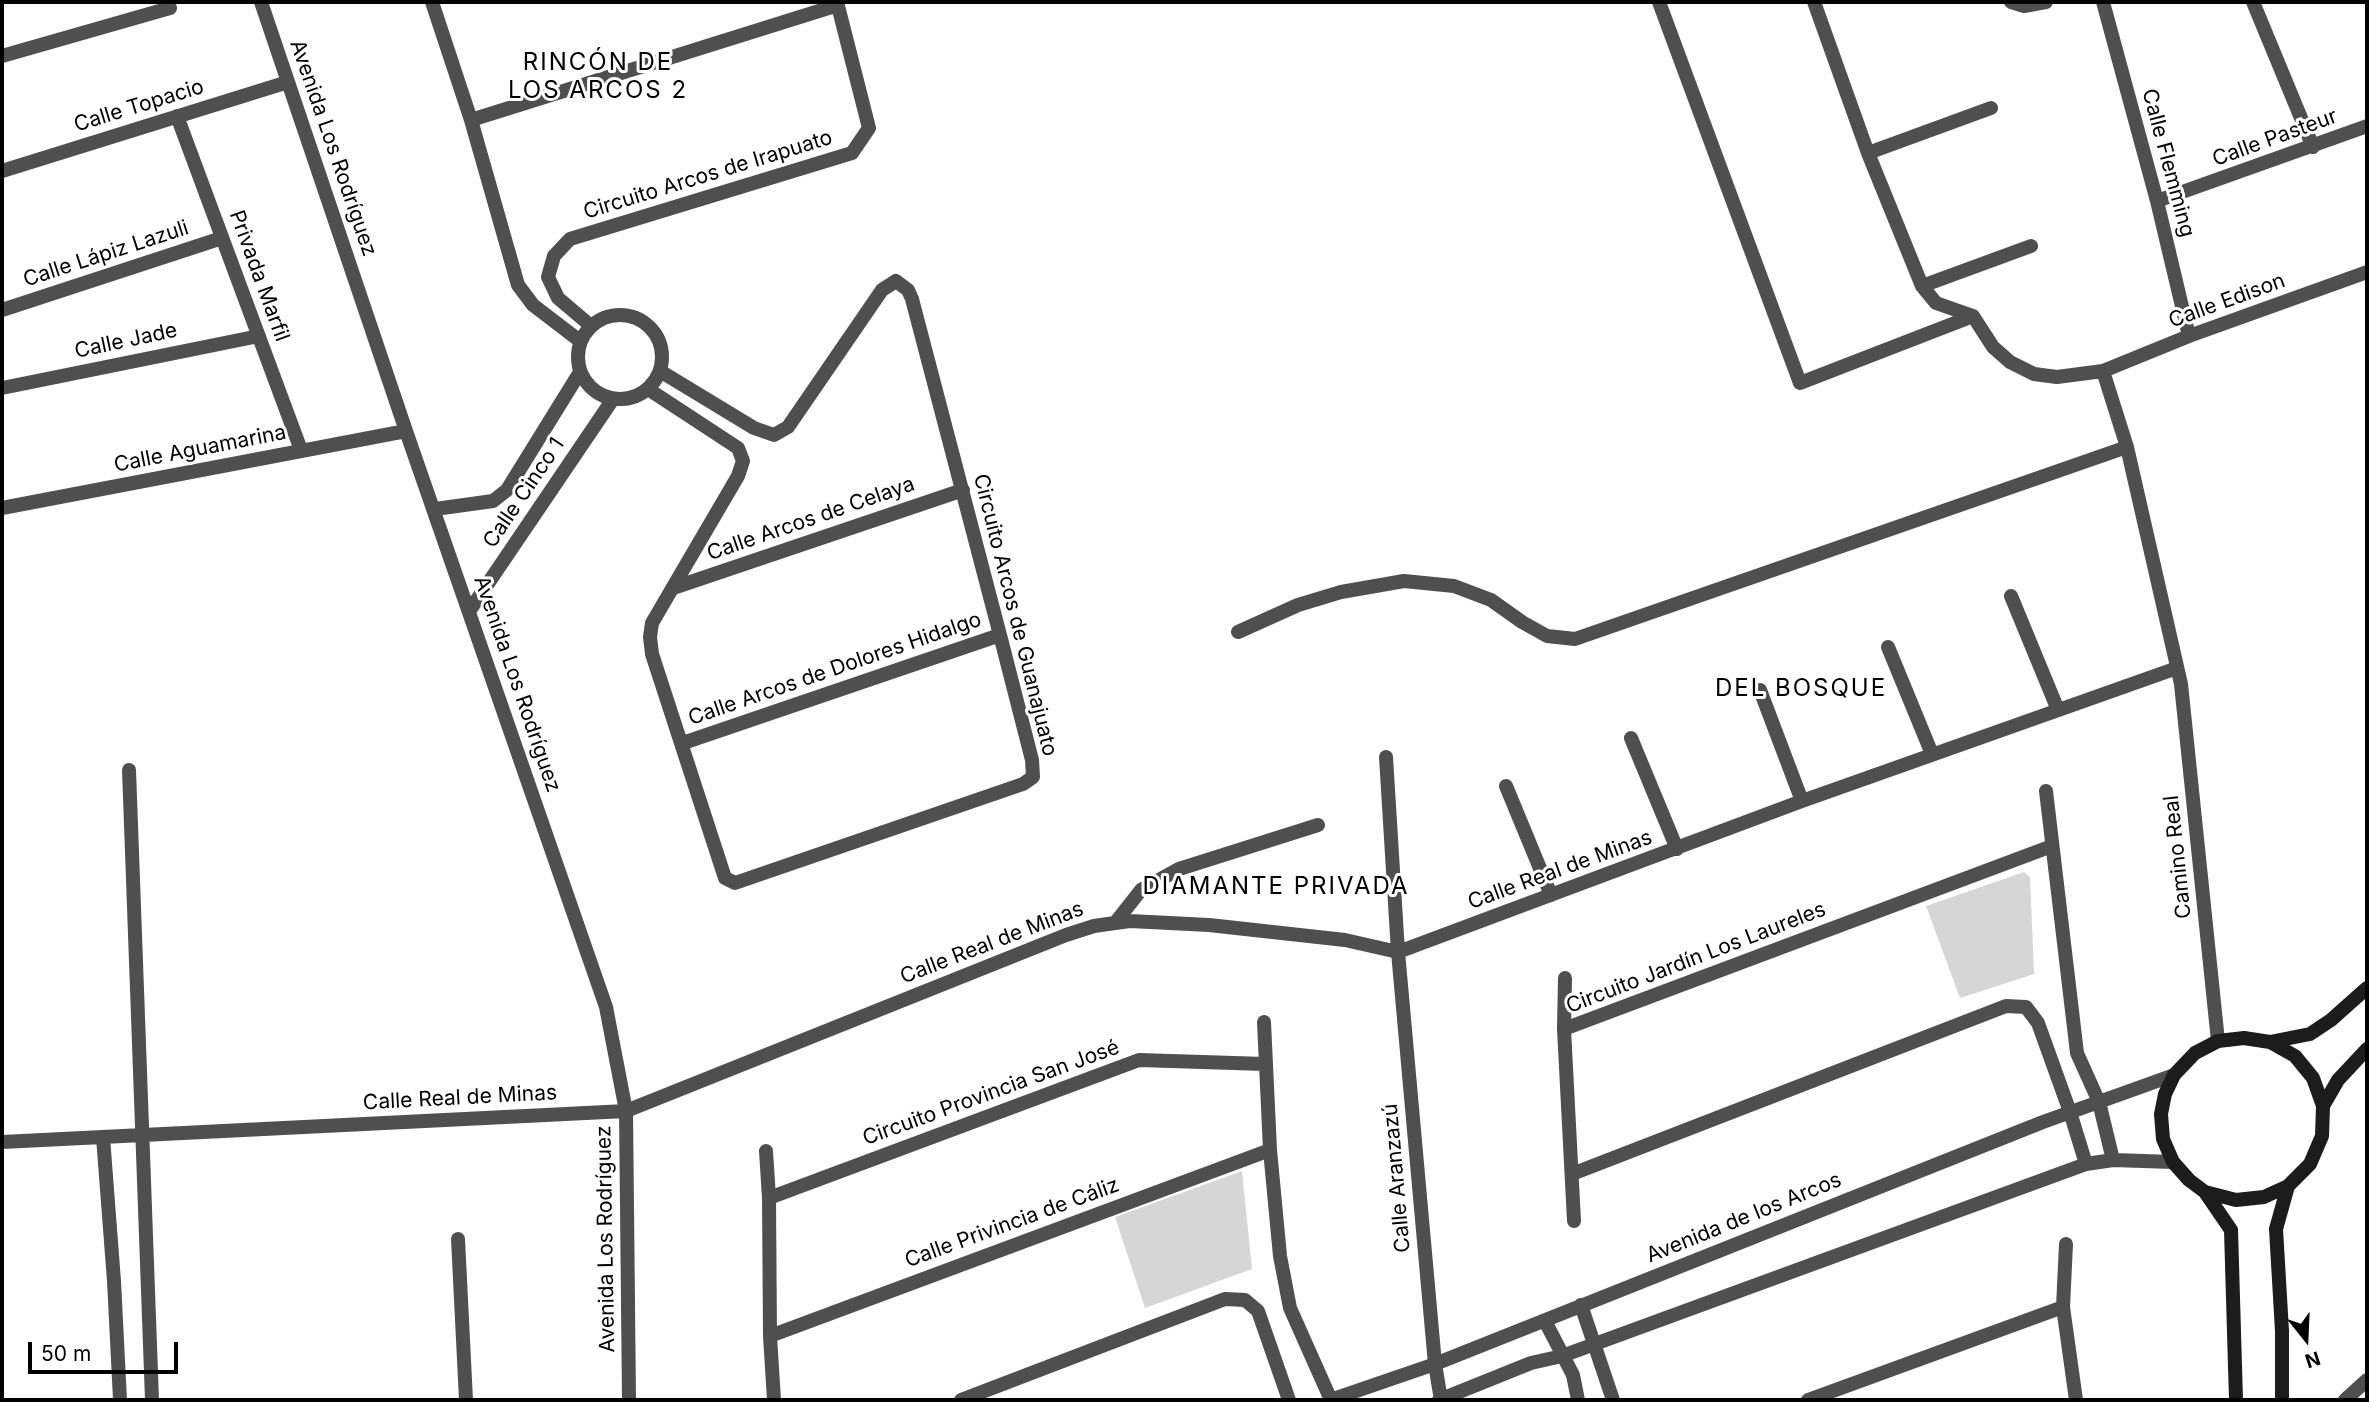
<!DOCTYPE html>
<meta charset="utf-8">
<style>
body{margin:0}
#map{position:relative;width:2369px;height:1402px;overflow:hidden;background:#fff;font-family:Inter,sans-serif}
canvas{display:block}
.frame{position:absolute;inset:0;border:4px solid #000;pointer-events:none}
.north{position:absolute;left:2271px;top:1304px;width:70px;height:70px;-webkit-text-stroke:5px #fff;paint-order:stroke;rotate:162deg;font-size:19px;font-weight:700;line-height:28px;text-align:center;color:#000}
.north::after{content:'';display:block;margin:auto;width:24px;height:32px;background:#000;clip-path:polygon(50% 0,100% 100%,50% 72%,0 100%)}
.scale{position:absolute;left:28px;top:1342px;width:150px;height:32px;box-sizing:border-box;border:4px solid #000;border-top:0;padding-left:9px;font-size:21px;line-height:24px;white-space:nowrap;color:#000;-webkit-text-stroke:5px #fff;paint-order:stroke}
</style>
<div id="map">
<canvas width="2369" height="1402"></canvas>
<div class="frame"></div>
<div class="north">N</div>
<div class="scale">50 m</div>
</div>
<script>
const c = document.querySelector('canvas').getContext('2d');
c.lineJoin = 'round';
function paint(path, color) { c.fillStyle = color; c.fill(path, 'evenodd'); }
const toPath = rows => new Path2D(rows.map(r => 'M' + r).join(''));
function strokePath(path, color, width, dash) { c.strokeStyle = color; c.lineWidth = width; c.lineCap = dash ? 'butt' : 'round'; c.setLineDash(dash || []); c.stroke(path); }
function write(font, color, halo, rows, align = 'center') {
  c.font = font + ' Inter,sans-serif'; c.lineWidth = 6; c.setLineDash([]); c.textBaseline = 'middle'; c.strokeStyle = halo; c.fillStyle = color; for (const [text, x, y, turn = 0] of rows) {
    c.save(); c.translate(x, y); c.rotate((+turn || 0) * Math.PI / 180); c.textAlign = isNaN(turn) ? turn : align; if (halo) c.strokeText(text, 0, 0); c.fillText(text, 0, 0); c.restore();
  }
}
paint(toPath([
 [2024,872,2030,877,2034,974,1960,998,1926,906],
 [1242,1171,1252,1269,1145,1308,1115,1217]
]), '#d6d6d6');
strokePath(toPath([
 [261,2,406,431,606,1007,626,1111,629,1400],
 [432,2,471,120,518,285,533,305,580,341],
 [1659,2,1800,383,1973,316],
 [1814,2,1868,153,1922,286,1936,303,1973,316,1993,347,2010,362,2034,374,2057,377,2103,371,2189,336,2367,272],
 [2011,2,2024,6,2046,2],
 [2103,2,2157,201,2189,336],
 [2253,2,2313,147],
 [2,56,170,8],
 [177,116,301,450],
 [471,120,838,5],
 [1868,153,1991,108],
 [2,171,288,82],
 [2157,201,2367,126],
 [1922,286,2031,246],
 [2,310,222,238],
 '578 357a42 42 0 1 1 84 0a42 42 0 1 1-84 0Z',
 [591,326,558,298,548,277,554,256,570,239,852,153,869,128,837,2],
 [2103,371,2127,447,2181,684,2218,1041],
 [2,388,259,336],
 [648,389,738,448,743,461,738,476,652,623,650,637,652,654,725,878,735,883,1023,784,1033,777,1032,760,1000,635,912,299,908,290,896,281,882,290,788,427,774,435,754,428,660,371],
 [2,508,406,431],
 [435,509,493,501,507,490,580,372],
 [673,588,963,490],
 [2011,596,2058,710],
 [470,610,613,399],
 [1238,632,1298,605,1341,592,1404,581,1454,586,1491,600,1522,622,1547,636,1575,639,2127,447],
 [1888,647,1932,754],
 [1760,690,1802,801],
 [1631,738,1677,849],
 [683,743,1000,635],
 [1386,757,1398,952,1435,1364,1441,1400],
 [129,770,152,1400],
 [1506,786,1551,895],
 [2046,791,2077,1053,2099,1102,2113,1160],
 [1115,923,1141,890,1179,869,1318,825],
 [1565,978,1564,1029,1574,1221],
 [1264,1022,1270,1150,1280,1256,1290,1308,1331,1400],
 [1564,1029,2052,846],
 [103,1137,114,1281,120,1400],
 [2,1142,626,1111,1066,935,1094,926,1115,923,1130,921,1209,925,1345,940,1398,952,1802,801,2177,668],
 [766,1151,769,1198,770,1336,774,1400],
 [1572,1174,2006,1006,2026,1007,2038,1023,2070,1112,2086,1164],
 [769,1198,1139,1060,1265,1064],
 [458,1239,466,1400],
 [2066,1244,2063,1307,2076,1400],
 [1581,1305,1613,1400],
 [1545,1321,1573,1375,1578,1400],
 [770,1336,1270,1150],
 [961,1400,1225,1299,1245,1300,1258,1311,1289,1400],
 [1330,1400,1435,1364,2043,1122,2174,1075],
 [1439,1400,1531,1363,1562,1356,2086,1164,2113,1160,2173,1162],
 [1808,1400,2063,1307],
 [2345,1400,2367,1380]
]), '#4f4f4f', 14);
strokePath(toPath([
 [2270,1042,2310,1034,2331,1020,2367,988],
 [2323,1106,2313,1078,2295,1056,2270,1042,2244,1038,2218,1041,2195,1053,2174,1075,2165,1094,2161,1114,2163,1139,2173,1162,2189,1180,2205,1192,2236,1200,2264,1197,2288,1186,2310,1164,2322,1136,2323,1106,2338,1080,2367,1049],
 [2205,1192,2231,1230,2236,1400],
 [2282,1400,2282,1331,2276,1229,2288,1186]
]), '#1c1c1c', 14);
write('21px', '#000', '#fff', [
 ["Calle Topacio",139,106,-17],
 ["Calle Pasteur",2275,138,-20],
 ["Avenida Los Rodríguez",333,148,71],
 ["Calle Flemming",2168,163,75],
 ["Circuito Arcos de Irapuato",708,175,-17],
 ["Calle Lápiz Lazuli",106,254,-18],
 ["Privada Marfil",259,276,70],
 ["Calle Edison",2227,301,-20],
 ["Calle Jade",126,341,-12],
 ["Calle Aguamarina",200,449,-11],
 ["Calle Cinco 1",524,493,-56],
 ["Calle Arcos de Celaya",811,519,-19],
 ["Circuito Arcos de Guanajuato",1015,615,76],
 ["Calle Arcos de Dolores Hidalgo",835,669,-19],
 ["Avenida Los Rodríguez",517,684,71],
 ["Camino Real",2178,857,-96],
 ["Calle Real de Minas",1560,870,-20],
 ["Calle Real de Minas",992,943,-21],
 ["Circuito Jardín Los Laureles",1696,958,-21],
 ["Circuito Provincia San José",991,1093,-20],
 ["Calle Real de Minas",460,1098,-3],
 ["Calle Aranzazú",1397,1178,-95],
 ["Avenida de los Arcos",1744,1218,-22],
 ["Calle Privincia de Cáliz",1012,1223,-20],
 ["Avenida Los Rodríguez",606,1239,-91]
]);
c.letterSpacing = '2px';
write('24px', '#000', '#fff', [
 ["RINCÓN DE",598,63],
 ["LOS ARCOS 2",598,91],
 ["DEL BOSQUE",1801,689],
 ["DIAMANTE PRIVADA",1276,887]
]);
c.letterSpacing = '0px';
</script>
